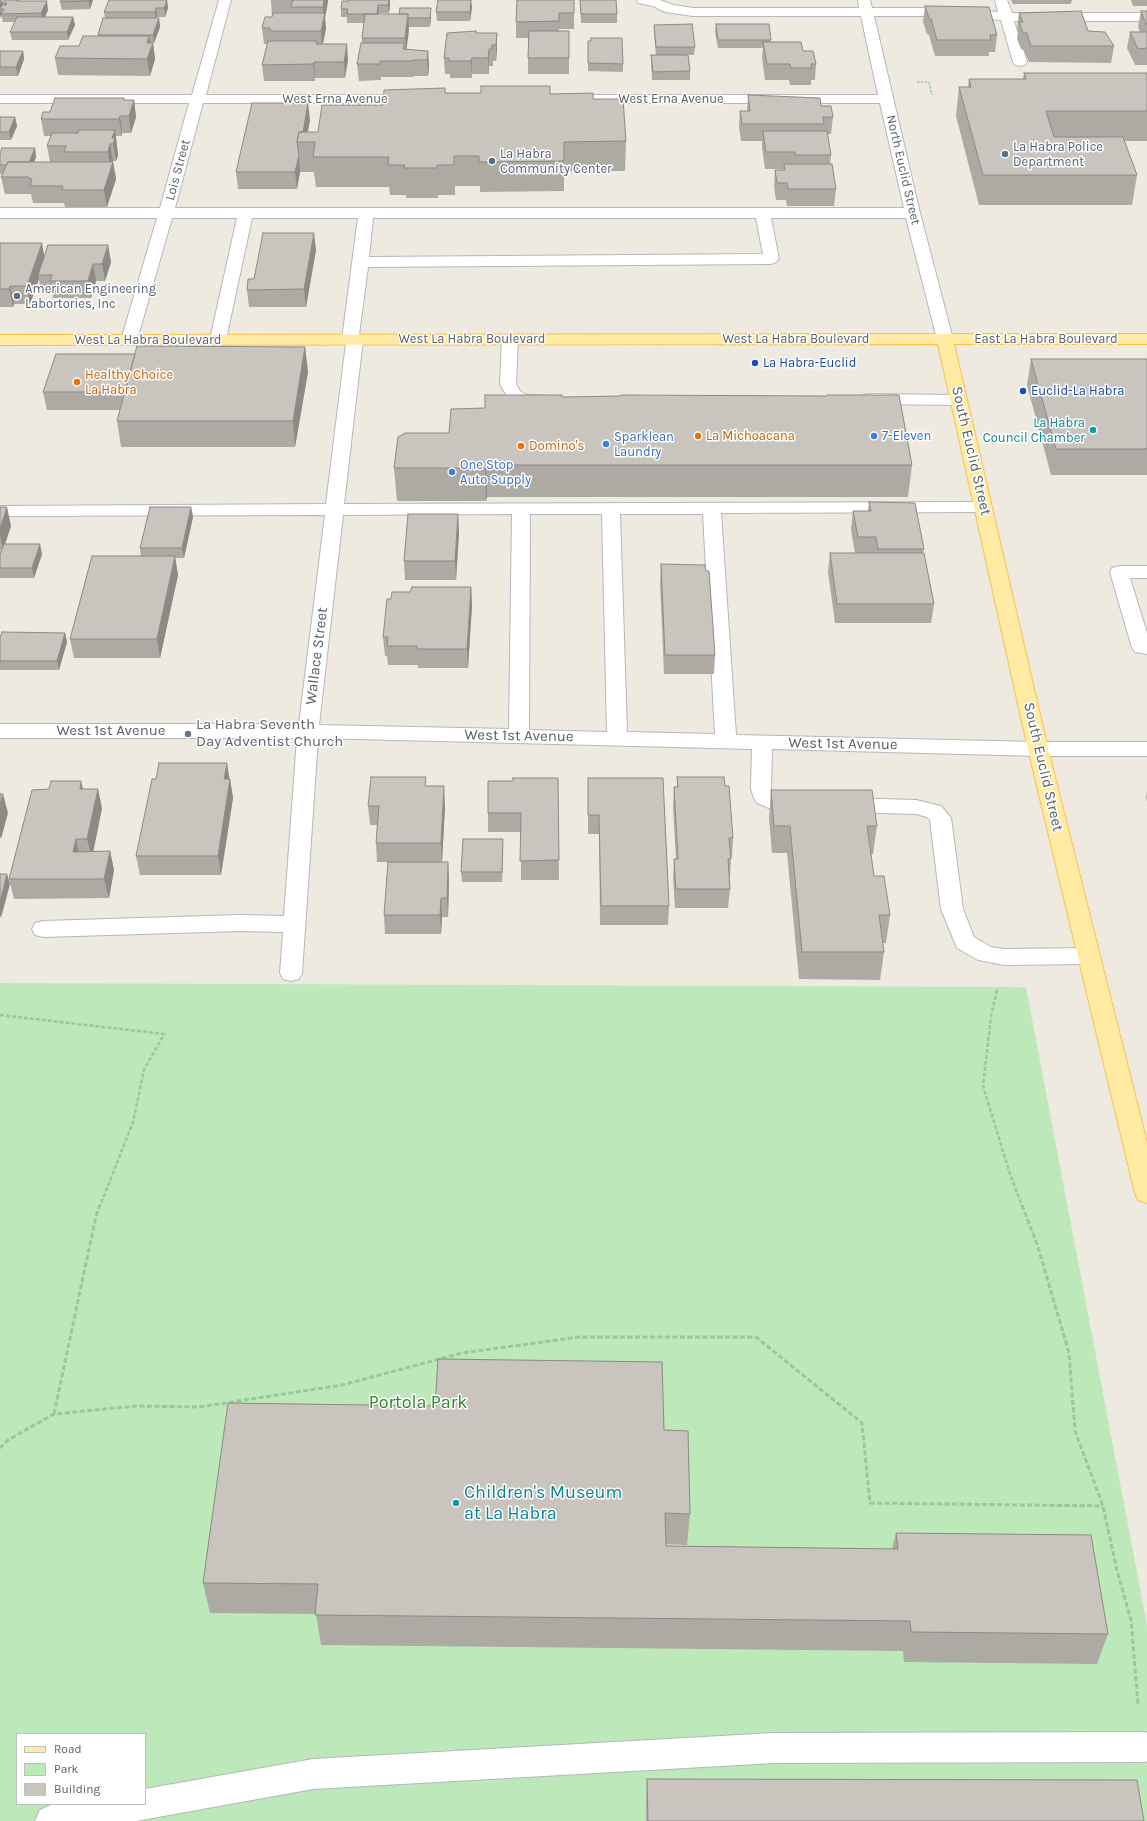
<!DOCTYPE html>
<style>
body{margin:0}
#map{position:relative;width:1147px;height:1821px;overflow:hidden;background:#eeeae0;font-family:Karla,sans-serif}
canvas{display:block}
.legend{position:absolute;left:16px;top:1733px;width:130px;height:72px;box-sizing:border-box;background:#fff;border:1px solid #bdbfc1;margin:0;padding:5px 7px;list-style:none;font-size:12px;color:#595e63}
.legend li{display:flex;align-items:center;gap:8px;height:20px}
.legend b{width:20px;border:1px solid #bdbfc1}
</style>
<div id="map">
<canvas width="1147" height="1821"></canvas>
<ul class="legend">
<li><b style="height:5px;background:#ffeba4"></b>Road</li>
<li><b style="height:11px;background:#bde8ba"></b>Park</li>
<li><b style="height:11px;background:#c9c4bd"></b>Building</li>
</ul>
</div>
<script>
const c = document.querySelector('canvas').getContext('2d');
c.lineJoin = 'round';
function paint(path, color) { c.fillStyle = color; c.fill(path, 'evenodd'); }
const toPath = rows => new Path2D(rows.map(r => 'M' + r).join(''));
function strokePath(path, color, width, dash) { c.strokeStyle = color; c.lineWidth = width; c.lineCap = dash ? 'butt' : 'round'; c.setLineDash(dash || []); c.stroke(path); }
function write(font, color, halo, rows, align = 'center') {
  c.font = font + ' Karla,sans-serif'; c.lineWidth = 3; c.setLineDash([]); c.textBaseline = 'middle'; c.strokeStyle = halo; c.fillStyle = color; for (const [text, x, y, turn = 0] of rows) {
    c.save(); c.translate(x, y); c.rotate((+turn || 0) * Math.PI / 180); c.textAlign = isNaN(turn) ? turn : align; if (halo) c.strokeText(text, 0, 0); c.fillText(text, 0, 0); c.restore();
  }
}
paint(toPath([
 [0,983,1026,987,1147,1625,1147,1821,0,1821],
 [17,1734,145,1734,145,1804,17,1804]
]), '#bde8ba');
const minor = toPath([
 [219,0,231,0,206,95,414,95,419,96,421,99,419,102,414,103,203,103,175,208,904,208,880,103,594,103,589,102,587,99,589,96,594,95,878,95,861,16,693,16,665,12,653,6,638,3,637,0,660,0,673,5,693,8,859,8,858,0,870,0,872,8,948,8,998,12,995,0,1007,0,1012,13,1147,13,1147,21,1014,21,1027,62,1025,65,1020,66,1015,65,1013,62,1001,20,948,16,874,16,920,213,953,339,951,342,945,344,939,342,937,339,906,218,771,218,779,259,776,262,771,264,368,267,359,335,363,339,344,504,983,502,989,503,992,507,989,511,983,512,721,513,736,735,1038,742,1147,742,1147,756,1038,756,772,749,771,789,773,794,779,797,799,797,806,799,809,804,806,809,799,811,776,811,757,803,754,798,751,789,752,749,318,738,302,973,299,979,291,981,283,979,280,973,283,932,240,931,43,937,35,935,32,929,35,923,43,921,240,915,284,916,297,738,0,738,0,724,299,724,325,515,0,516,0,506,326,504,346,343,342,339,358,218,252,218,226,339,224,342,218,344,212,342,210,339,237,218,172,218,137,340,135,343,129,345,123,343,121,340,157,218,0,218,0,208,160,208,189,103,0,103,0,95,192,95,219,0],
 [373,218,756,218,763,254,369,257,373,218],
 [512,514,509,729,319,725,343,515,512,514],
 [530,514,602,514,607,732,529,730,530,514],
 [620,514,703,514,715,734,627,732,620,514],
 [510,334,516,336,518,339,516,384,520,391,527,395,551,396,553,400,551,404,545,405,518,404,508,398,500,384,502,339,504,336,510,334],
 [869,394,959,395,965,396,967,400,965,404,959,405,869,404,863,403,861,399,863,395,869,394],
 [1119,566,1147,566,1147,578,1130,578,1147,633,1147,654,1135,652,1132,648,1110,572,1112,568,1119,566],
 [844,798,916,800,941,806,951,818,963,909,974,937,991,947,1004,949,1089,948,1097,950,1100,956,1097,962,1089,964,1004,965,978,960,957,948,941,909,930,820,927,817,916,814,844,812,837,810,834,805,837,800,844,798],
 [1145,1732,1147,1733,1147,1761,1145,1762,774,1763,313,1789,136,1821,35,1821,40,1810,51,1805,59,1804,145,1804,145,1789,313,1759,774,1733,1145,1732]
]);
const major = toPath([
 [945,334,1147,334,1147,344,954,344,1048,749,1147,1143,1147,1203,1138,1200,1135,1193,1028,749,938,344,0,345,0,335,945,334]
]);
strokePath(minor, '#b3b8bc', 2);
strokePath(major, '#fcc04a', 2);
strokePath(toPath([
 [917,82,929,82,932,95]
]), '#93ca9f', 1.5, [2.5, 1.5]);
strokePath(toPath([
 [997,990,991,1016,983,1086,1009,1171,1022,1206],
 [0,1015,164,1034,144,1070,133,1122,100,1206]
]), '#93ca9f', 2.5, [4, 2]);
strokePath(toPath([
 [1022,1205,1038,1247,1069,1353,1075,1431,1103,1506,1117,1571,1131,1620,1138,1705],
 [54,1414,96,1216,100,1205],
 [0,1448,8,1440,54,1414,136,1406,199,1407,342,1385,462,1353,579,1337,756,1337,862,1423,870,1503,1103,1506]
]), '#93ca9f', 3, [5, 2.5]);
paint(minor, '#fff');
paint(major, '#ffeba4');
paint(toPath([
 [0,0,2,0,3,5,4,5,3,3,5,0,19,0,19,1,48,10,45,17,73,17,75,25,68,40,12,40,10,32,15,22,3,22,1,15,0,18],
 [93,0,90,9,62,10,60,2],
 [167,0,168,8,165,17,157,17,157,18,159,18,160,27,154,43,153,43,155,59,150,76,58,75,55,58,98,36,98,35,105,18,104,12],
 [271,0,328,0,325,18,326,29,323,44,348,60,345,78,315,78,315,81,264,81,262,65,267,44,264,44,262,28,272,17],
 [390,0,390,6,389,13,379,13,379,14,431,17,430,27,408,27,406,50,428,51,429,67,428,76,414,76,414,77,381,77,381,80,359,81,357,64,362,43,362,38,364,23,347,23,347,17,341,17,341,9],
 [574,0,574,29,559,29,559,31,569,31,569,74,528,74,528,38,516,38,516,22],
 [580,0,617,14,617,23,581,23],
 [1011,0,1072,0,1071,4,1013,4],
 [1131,0,1147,0,1147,6,1133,6],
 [925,6,997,35,995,52,989,52,989,56,935,56,929,35,927,34,923,22],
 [472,7,470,21,437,21,436,12],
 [1141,11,1147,11,1147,65,1135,65,1127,48,1130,32,1140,32,1138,27],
 [1019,13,1088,31,1114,46,1111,63,1029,62,1024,50,1021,49,1017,39,1018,32,1017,29],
 [716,24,771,40,771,42,803,51,816,64,815,80,811,80,811,85,790,85,789,80,765,80,762,58,763,48,718,48,715,32],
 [654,25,695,47,694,55,688,55,690,71,690,80,652,80,651,63,651,55,656,55,654,33],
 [476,33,497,33,497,49,496,61,493,61,493,66,489,66,489,74,472,74,472,78,450,78,450,74,445,74,444,58],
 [588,41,623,64,623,72,588,71],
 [0,51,23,51,24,59,18,76,0,76],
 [1024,73,1147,73,1147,141,1124,141,1137,175,1132,205,979,205,956,116,959,87,968,87,969,79,1023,79],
 [445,93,550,94,593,99,626,141,625,171,564,171,564,191,480,192,480,186,455,186,455,195,438,195,438,198,406,198,406,195,390,195,389,187,316,187,314,172,300,172,297,189,238,189,236,172,310,120,307,132,318,132,383,105],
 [748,95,821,106,833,117,831,134,827,134,831,155,830,164,836,189,834,206,787,206,786,200,776,200,774,187,775,170,784,170,784,169,765,169,762,148,762,141,741,141,739,127,740,111,747,111],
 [125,100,134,100,136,117,131,133,122,133,122,136,116,136,118,155,116,161,113,161,113,162,116,179,107,207,65,207,64,203,33,203,31,194,5,194,1,177,3,174,0,174,0,154,35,148,36,157,34,162,50,162,47,146,51,136,44,136,41,119,50,112],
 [0,117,15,117,17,126,11,140,0,140],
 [0,243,44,256,108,245,111,262,105,281,96,281,91,298,53,298,52,293,41,293,39,279,30,304,14,304,13,307,0,307],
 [316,250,306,307,249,307,247,290,254,279],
 [305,347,308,372,295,447,121,447,117,421,120,410,47,410,43,392,135,354],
 [1031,359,1147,359,1147,475,1051,475,1027,385],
 [827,396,912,465,908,497,487,497,486,501,397,501,394,468,449,433,485,408,562,397],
 [869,502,924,549,923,553,934,604,931,623,835,623,828,572,830,553,855,553,851,530,853,511,868,511],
 [0,507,11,526,5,544,42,554,34,578,0,578,0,554,1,550,0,550],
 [191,507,193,517,184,558,175,558,178,575,160,658,74,658,70,639,141,556,140,548],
 [458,514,459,533,456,580,405,580,404,561],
 [661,564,715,655,714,674,664,674,660,583],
 [471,587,472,606,468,668,418,668,418,665,388,665,387,656,385,656,383,637,391,599,410,592],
 [65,633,67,642,59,670,0,670,0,638],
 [677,777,725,786,733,838,732,857,731,857,730,878,729,878,730,889,728,908,675,908,673,878,674,859,676,859,673,807,674,787,677,787],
 [558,778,559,880,521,880,521,832,488,832,488,813,513,781],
 [588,778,669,906,668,925,600,925,599,834,588,834],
 [229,779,230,779,233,798,221,875,140,875,136,856],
 [426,786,445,806,442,862,448,862,449,881,448,917,442,917,441,934,385,934,384,915,388,862,377,862,376,843,377,825,370,825,368,806],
 [83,789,102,808,93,851,110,851,114,870,109,898,14,899,9,879],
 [771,790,877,826,873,854,871,854,874,876,890,915,886,943,882,943,884,952,880,980,799,979,787,853,772,853,769,818],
 [1147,792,1147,802,1146,797],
 [503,839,502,882,462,882,461,872],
 [664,1430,690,1514,687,1545,666,1544,666,1546,892,1549,896,1533,1108,1634,1097,1664,904,1662,903,1651,321,1645,316,1614,210,1613,203,1583],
 [647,1779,1144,1821,646,1821,646,1802]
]), '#ada9a3');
paint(toPath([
 [2,0,4,9,0,9,1,15,0,18,0,6],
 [89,0,93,0,90,9,89,1],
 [167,0,168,8,165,17,164,8],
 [324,0,328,0,328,2,325,18,326,29,322,47,321,31,323,19,323,7],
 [389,0,390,0,390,6,389,13,388,5],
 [471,0,472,7,470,21,470,12],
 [47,1,48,10,43,22,41,13],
 [378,5,379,13,377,23,377,14],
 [156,8,157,17,156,21,155,12],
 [431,8,431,17,430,27,430,18],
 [408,14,409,30,406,54,405,38],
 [73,17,75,25,68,40,67,32],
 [159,18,160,27,154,43,153,35],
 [497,33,497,49,496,61,496,45],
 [149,36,151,50,153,43,155,59,150,76,147,59,147,43],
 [347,44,348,60,345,78,344,62],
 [489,49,489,74,488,58],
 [23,51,24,59,18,76,16,67],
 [428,51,429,67,428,76,427,60],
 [472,58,472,78,471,61],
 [314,62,315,78,315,81,313,64],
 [134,100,136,117,131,133,129,116],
 [308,103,310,120,306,142,301,142],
 [120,116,122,133,122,136,119,119],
 [15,117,17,126,11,140,9,132],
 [115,130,118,155,116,161,112,138],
 [110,144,113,161,110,169,108,152],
 [35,148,36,157,30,174,28,165],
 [299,155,300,172,297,189,295,172],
 [113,162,116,179,107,207,104,190],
 [314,233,316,250,306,307,304,289],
 [42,243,45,260,38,275,39,279,30,304,27,286],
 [108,245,111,262,105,281,102,264],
 [93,264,96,281,91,298,88,281],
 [10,286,14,304,13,307,9,289],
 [305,347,308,372,295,447,293,421],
 [486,465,487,497,486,501,485,468],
 [7,507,11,526,3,550,0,534,0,529],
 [191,507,193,517,184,558,182,548],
 [458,514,459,533,456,580,455,561],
 [40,544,42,554,34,578,32,568],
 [175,556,178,575,160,658,157,639],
 [471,587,472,606,468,668,467,649],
 [65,633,67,642,59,670,57,661],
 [227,763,230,782,224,779],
 [230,779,233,798,221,875,218,856],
 [81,781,86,800,80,789],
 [444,786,445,806,442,862,441,843],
 [98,789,102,808,92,858,87,839],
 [3,794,8,813,1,839,0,836,0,805],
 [76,839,80,858,73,852],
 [503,839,503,849,502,882,502,872],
 [110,851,114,870,109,898,104,879],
 [448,862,449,881,448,917,447,898],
 [7,874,10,884,1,918,0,915,0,902],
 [441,898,442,917,441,934,440,915]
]), '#8d8984');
const building = toPath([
 [0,0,2,0,0,6,0,0],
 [5,0,17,0,17,1,47,1,41,13,1,14,4,9,0,9,2,5,6,5,7,3,3,3,5,0],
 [61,0,89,0,89,1,60,2,61,0],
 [109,0,167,0,164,8,156,8,155,12,104,12,109,0],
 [293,0,324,0,323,7,291,7,293,0],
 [349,0,389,0,388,5,378,5,377,14,347,14,348,9,341,9,342,1,349,1,349,0],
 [438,0,471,0,470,12,436,12,438,0],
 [517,0,574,0,574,13,559,13,559,21,516,22,517,0],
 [580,0,616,0,617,14,581,14,580,0],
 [925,6,989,7,997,35,990,35,991,40,937,40,931,19,929,18,925,6],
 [400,8,431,8,430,18,408,18,408,14,399,14,400,8],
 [1081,11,1088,31,1105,32,1114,46,1031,46,1027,33,1023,33,1019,22,1023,22,1019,13,1081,11],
 [1141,11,1147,11,1147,24,1146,24,1141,11],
 [273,13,325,13,321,31,270,31,270,28,262,28,265,17,272,17,273,13],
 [365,14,408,14,405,38,362,38,365,14],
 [17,17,73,17,67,32,10,32,17,17],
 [103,18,159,18,153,35,98,35,103,18],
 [692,24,695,47,656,47,654,25,692,24],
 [716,24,769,24,771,40,718,40,716,24],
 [476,31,476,33,497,33,496,45,492,45,492,49,489,49,488,58,472,58,471,61,449,61,449,58,444,58,447,33,476,31],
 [529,31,569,31,569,58,528,58,529,31],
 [1130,32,1147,32,1147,48,1138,49,1130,32],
 [83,36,149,36,147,43,153,43,147,59,55,58,60,46,79,46,83,36],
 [591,38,622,38,623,64,588,63,588,41,591,41,591,38],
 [268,41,317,41,316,44,347,44,344,62,314,62,313,64,262,65,268,41],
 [763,42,801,42,803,51,813,51,816,64,811,64,812,68,791,68,790,64,767,64,763,42],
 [361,43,404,43,403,49,428,51,427,60,413,60,413,61,380,61,380,64,357,64,361,43],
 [0,51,23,51,16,67,0,67,0,51],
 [651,55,688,55,690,71,653,72,651,55],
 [1024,73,1147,73,1147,111,1046,111,1054,137,1123,137,1137,175,983,175,959,87,971,87,969,79,1026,79,1024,73],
 [481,86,550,86,550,94,593,93,593,99,623,99,626,141,564,142,564,161,479,162,479,156,454,156,454,165,437,165,437,168,404,168,405,165,388,165,389,157,313,157,315,142,297,142,299,132,318,132,322,105,383,105,384,90,445,88,445,93,481,93,481,86],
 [748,95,820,98,821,106,831,106,833,117,823,117,824,124,742,124,740,111,750,111,748,95],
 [55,98,124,98,124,100,134,100,129,116,120,116,119,119,41,119,43,112,50,112,55,98],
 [252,103,308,103,303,132,299,132,297,142,299,155,295,172,236,172,252,103],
 [0,117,15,117,9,132,0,132,0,117],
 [79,130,115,130,112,138,115,138,113,144,110,144,108,152,64,152,66,146,47,146,52,133,78,133,79,130],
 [763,131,827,131,831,155,795,155,795,152,766,152,763,131],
 [2,148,35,148,29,162,8,162,6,165,0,165,0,154,2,148],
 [8,162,113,162,104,190,62,190,63,186,30,186,32,179,29,179,29,177,1,177,8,162],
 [784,164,832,164,836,189,788,189,787,183,777,183,775,170,785,170,784,164],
 [263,233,314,233,304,289,247,290,248,279,254,279,263,233],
 [0,243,42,243,27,286,10,286,9,289,0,289,0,243],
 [48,245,108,245,102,264,93,264,88,281,50,281,52,275,38,275,48,245],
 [137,346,305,347,293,421,117,421,137,346],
 [56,354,135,354,125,392,43,392,56,354],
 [1031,359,1147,359,1147,449,1056,449,1031,359],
 [485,395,562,395,562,397,621,396,621,395,827,396,827,395,899,395,912,465,486,465,485,468,394,468,398,437,405,433,449,433,451,409,485,408,485,395],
 [869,502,915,503,924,549,878,549,876,537,858,537,853,511,871,511,869,502],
 [0,507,7,507,0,529,0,507],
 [150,507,191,507,182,548,140,548,150,507],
 [408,514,458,514,455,561,404,561,408,514],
 [4,544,40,544,32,568,0,568,0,554,4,544],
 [830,553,924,553,934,604,837,604,830,553],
 [92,556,175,556,157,639,70,639,92,556],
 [661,564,705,565,706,571,709,571,715,655,665,655,661,564],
 [412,587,471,587,467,649,417,649,417,646,387,646,388,637,383,637,387,599,391,599,392,592,410,592,412,587],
 [2,632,65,633,57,661,0,661,0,638,2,632],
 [159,763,227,763,224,779,230,779,218,856,136,856,152,779,156,779,159,763],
 [371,777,426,777,425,786,444,786,441,843,376,843,379,806,368,806,371,777],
 [677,777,724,777,725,786,729,786,733,838,729,838,731,859,728,859,730,889,676,889,674,859,678,859,674,787,678,787,677,777],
 [513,778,558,778,559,860,520,861,521,813,488,813,488,781,513,781,513,778],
 [588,778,663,778,669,906,601,906,599,815,588,815,588,778],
 [51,781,81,781,80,789,98,789,87,839,76,839,73,852,110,851,104,879,9,879,32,790,49,789,51,781],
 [771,790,872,790,877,826,867,826,874,876,884,876,890,915,879,915,884,952,802,952,790,826,774,826,771,790],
 [0,794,3,794,0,805,0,794],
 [463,839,503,839,502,872,461,872,463,839],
 [388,862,448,862,447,898,441,898,440,915,384,915,388,862],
 [0,874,7,874,0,902,0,874],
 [438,1359,662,1362,664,1430,688,1431,690,1514,665,1513,666,1546,898,1549,896,1533,1091,1535,1108,1634,911,1632,910,1621,315,1615,318,1584,203,1583,228,1403,435,1406,438,1359],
 [647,1779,1137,1780,1144,1821,648,1821,647,1779]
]);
paint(building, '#c9c4bd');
strokePath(building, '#8d8984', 1);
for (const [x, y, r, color] of [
 [1005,154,4,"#5c6f8a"],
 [492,161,4,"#5c6f8a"],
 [17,296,4,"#5c6f8a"],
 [755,363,4,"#1a4fb4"],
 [77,382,4,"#e8710a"],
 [1023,391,4,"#1a4fb4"],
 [1093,430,4,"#0f9aa8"],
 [698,436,4,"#e8710a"],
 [874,436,4,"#3f7fe0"],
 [606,444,4,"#3f7fe0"],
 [521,446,4,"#e8710a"],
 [452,472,4,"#3f7fe0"],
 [188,734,4,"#6b7280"],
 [456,1503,4,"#0f9aa8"]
]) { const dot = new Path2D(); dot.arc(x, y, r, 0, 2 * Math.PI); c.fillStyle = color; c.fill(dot); strokePath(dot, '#fff', 1.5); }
write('13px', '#595e63', '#fff', [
 ["West Erna Avenue",335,99],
 ["West Erna Avenue",671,99],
 ["Lois Street",178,170,-75],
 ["North Euclid Street",903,170,77],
 ["West La Habra Boulevard",472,339],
 ["West La Habra Boulevard",796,339],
 ["East La Habra Boulevard",1046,339],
 ["West La Habra Boulevard",148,340]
]);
write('13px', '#4e5e75', '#fff', [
 ["La Habra Police",1013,147],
 ["Department",1013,162],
 ["La Habra",500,154],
 ["Community Center",500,169],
 ["American Engineering",25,289],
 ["Labortories, Inc",25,304]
], 'left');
write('13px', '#164399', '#fff', [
 ["La Habra-Euclid",763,363],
 ["Euclid-La Habra",1031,391]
], 'left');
write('13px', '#c56008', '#fff', [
 ["Healthy Choice",85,375],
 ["La Habra",85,390],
 ["La Michoacana",706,436],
 ["Domino's",529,446]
], 'left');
write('13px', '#0d838f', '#fff', [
 ["La Habra",1085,423],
 ["Council Chamber",1085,438]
], 'right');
write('13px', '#366cbe', '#fff', [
 ["7-Eleven",882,436],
 ["Sparklean",614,437],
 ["Laundry",614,452],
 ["One Stop",460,465],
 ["Auto Supply",460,480]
], 'left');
write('15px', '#595e63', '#fff', [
 ["South Euclid Street",971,451,77],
 ["Wallace Street",317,656,-83],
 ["West 1st Avenue",111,731],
 ["West 1st Avenue",519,736,1],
 ["West 1st Avenue",843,744,1],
 ["South Euclid Street",1043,767,77]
]);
write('15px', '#5b616d', '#fff', [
 ["La Habra Seventh",196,725],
 ["Day Adventist Church",196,742]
], 'left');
write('18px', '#2e862e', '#fff', [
 ["Portola Park",418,1403]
]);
write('18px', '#0d838f', '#fff', [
 ["Children's Museum",464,1493],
 ["at La Habra",464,1514]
], 'left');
</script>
